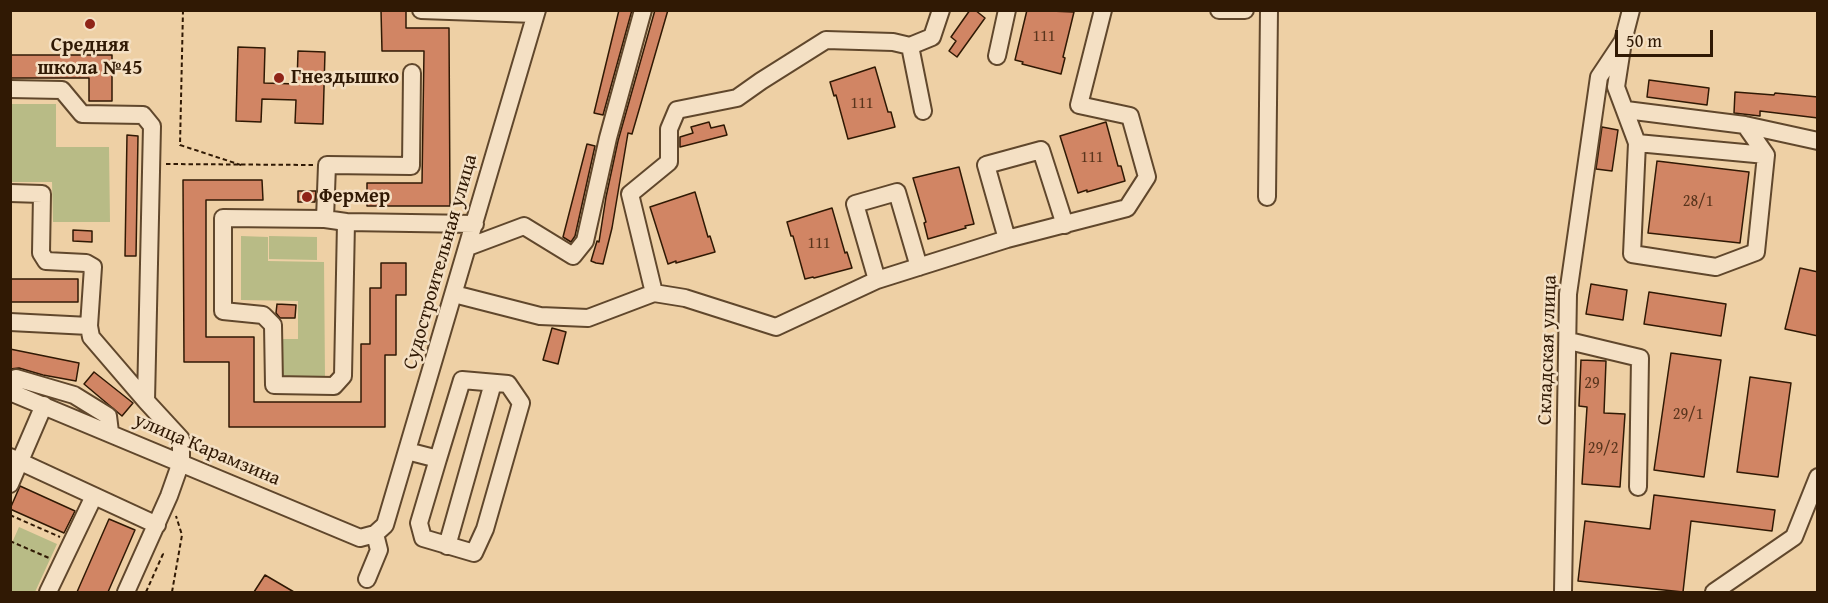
<!DOCTYPE html>
<meta charset="utf-8">
<style>
body{margin:0}
#map{position:relative;width:1828px;height:603px;overflow:hidden;background:#eed0a5;font-family:"Gentium Book Plus",serif}
canvas{display:block}
.frame{position:absolute;inset:0;border:12px solid #301904;pointer-events:none}
.scale{position:absolute;left:1615px;top:30px;width:98px;height:27px;box-sizing:border-box;border:3px solid #301904;border-top:0;padding-left:8px;font-size:18px;line-height:21px;white-space:nowrap;color:#301904;-webkit-text-stroke:4px #f4e0c4;paint-order:stroke}
</style>
<div id="map">
<canvas width="1828" height="603"></canvas>
<div class="frame"></div>
<div class="scale">50 m</div>
</div>
<script>
const c = document.querySelector('canvas').getContext('2d');
c.lineJoin = 'round';
function paint(path, color) { c.fillStyle = color; c.fill(path, 'evenodd'); }
const toPath = rows => new Path2D(rows.map(r => 'M' + r).join(''));
function strokePath(path, color, width, dash) { c.strokeStyle = color; c.lineWidth = width; c.lineCap = dash ? 'butt' : 'round'; c.setLineDash(dash || []); c.stroke(path); }
function write(font, color, halo, rows, align = 'center') {
  c.font = font + ' "Gentium Book Plus",serif'; c.lineWidth = 5; c.setLineDash([]); c.textBaseline = 'middle'; c.strokeStyle = halo; c.fillStyle = color; for (const [text, x, y, turn = 0] of rows) {
    c.save(); c.translate(x, y); c.rotate((+turn || 0) * Math.PI / 180); c.textAlign = isNaN(turn) ? turn : align; if (halo) c.strokeText(text, 0, 0); c.fillText(text, 0, 0); c.restore();
  }
}
paint(toPath([
 [10,104,56,104,56,147,109,147,110,222,53,222,52,182,11,182],
 [241,236,268,237,268,261,324,262,325,377,283,377,283,339,298,339,298,301,241,300],
 [269,236,317,237,317,260,269,259],
 [19,527,57,544,35,592,11,592,11,545]
]), '#b8bb86');
const building = toPath([
 [381,10,406,10,406,28,449,28,450,206,367,206,367,183,422,183,424,51,382,51,381,10],
 [619,10,632,10,603,115,594,113,619,10],
 [655,10,668,10,632,134,628,133,612,228,603,264,596,263,591,261,597,241,599,242,606,197,618,141,655,10],
 [970,10,975,10,985,18,957,57,949,51,956,41,951,37,970,10],
 [1027,10,1074,12,1063,57,1065,58,1061,74,1022,64,1023,62,1015,60,1027,10],
 [238,47,265,48,264,83,297,84,298,51,325,52,323,124,295,123,296,100,262,99,261,122,236,121,238,47],
 [10,55,112,55,112,101,89,101,89,78,10,78,10,55],
 [875,67,888,112,891,112,895,127,848,139,836,95,834,96,830,82,875,67],
 [1649,80,1709,88,1707,105,1647,97,1649,80],
 [1735,92,1774,95,1775,93,1818,97,1818,118,1760,111,1760,116,1734,113,1735,92],
 [709,122,711,128,724,125,727,135,680,147,680,137,693,133,691,127,709,122],
 [1106,122,1118,166,1121,166,1125,181,1087,192,1087,190,1078,193,1060,136,1106,122],
 [1602,127,1618,130,1612,171,1596,169,1602,127],
 [127,135,138,136,136,256,125,256,127,135],
 [587,144,595,146,575,236,571,242,563,237,587,144],
 [1657,161,1749,172,1740,243,1648,233,1657,161],
 [959,167,974,224,965,226,966,228,928,239,924,223,926,222,913,178,959,167],
 [183,180,262,180,263,200,206,200,206,337,254,337,254,402,361,402,361,344,370,344,370,288,381,288,381,263,406,263,406,295,396,295,396,355,385,355,385,427,229,427,229,362,184,362,183,180],
 [298,191,316,191,315,202,298,202,298,191],
 [695,192,708,237,710,236,715,252,676,263,676,261,668,264,650,207,695,192],
 [832,208,845,253,847,252,852,268,814,278,813,277,805,279,793,236,791,236,787,222,832,208],
 [73,230,92,231,92,242,73,241,73,230],
 [1800,268,1818,272,1818,336,1785,329,1800,268],
 [10,279,78,279,78,302,10,302,10,279],
 [1591,284,1627,290,1623,320,1586,314,1591,284],
 [1649,292,1726,304,1721,336,1644,324,1649,292],
 [277,304,296,305,295,318,280,318,276,313,277,304],
 [552,328,566,332,558,364,543,360,552,328],
 [10,349,79,363,76,381,43,375,19,368,10,369,10,349],
 [1671,353,1721,360,1704,477,1654,470,1671,353],
 [1581,360,1606,361,1604,413,1625,414,1620,487,1582,484,1587,407,1579,406,1581,360],
 [94,372,133,403,122,416,84,384,94,372],
 [1750,377,1791,383,1778,477,1737,472,1750,377],
 [20,486,75,511,64,533,10,509,20,486],
 [1654,495,1775,510,1772,531,1691,521,1683,592,1578,581,1585,521,1650,529,1654,495],
 [109,519,135,530,108,592,77,592,109,519],
 [265,575,294,592,254,592,265,575]
]);
paint(building, '#d18564');
strokePath(building, '#301904', 1.5);
const minor = toPath([
 [421,10,535,14],
 [941,10,932,37,910,46,893,42,826,40,761,81,737,98,677,110,669,129,669,162,630,194,654,293,685,298,776,327,877,280,1007,239,1127,208,1147,177,1130,116,1079,105,1103,10],
 [1219,10,1245,10],
 [910,46,923,111],
 [1622,48,1616,87,1637,143,1766,155,1745,125,1818,141],
 [997,56,1007,10],
 [412,73,411,166,327,165,325,219,346,222,343,376,334,386,274,385,273,325,263,315,223,311,223,218,325,219,346,222,475,224],
 [10,89,62,90,82,114,143,115,152,126,146,401,181,439,181,462,169,496,126,592],
 [1626,110,1745,125],
 [1637,143,1632,254,1716,267,1756,252,1766,155],
 [10,193,42,194,41,253,46,261,86,263,93,267,89,326,10,322],
 [1267,197,1269,10],
 [1007,239,986,165,1041,150,1065,225],
 [468,247,524,226,573,256,585,241,608,138,643,10],
 [877,280,855,204,897,192,919,267],
 [454,294,540,316,588,318,654,293],
 [89,326,91,337,146,401],
 [1569,341,1640,358,1638,487],
 [10,381,16,378,74,395,108,416,110,432],
 [10,392,360,538,375,534,385,525,537,10],
 [407,451,438,459,419,523,423,538,474,553,485,529,521,403,508,384,462,380,438,459],
 [10,457,157,525],
 [10,484,44,405],
 [447,546,493,383],
 [367,579,379,550,375,534],
 [48,592,94,496],
 [1563,592,1568,294,1599,77,1623,41,1631,10],
 [1714,592,1794,537,1818,477]
]);
strokePath(minor, '#60472c', 20);
strokePath(toPath([
 [183,10,180,145,244,166],
 [166,164,313,165],
 [10,515,60,537],
 [10,541,49,558],
 [146,592,163,554,161,552],
 [172,592,182,535,176,516]
]), '#301904', 2, [4.5, 3]);
strokePath(minor, '#f4e0c4', 16);
for (const [x, y, r, color] of [
 [90,24,6,"#8f2418"],
 [279,78,6,"#8f2418"],
 [307,197,6,"#8f2418"]
]) { const dot = new Path2D(); dot.arc(x, y, r, 0, 2 * Math.PI); c.fillStyle = color; c.fill(dot); strokePath(dot, '#f4e0c4', 2); }
write('16px', '#58341c', null, [
 ["111",1044,37],
 ["111",862,104],
 ["111",1092,158],
 ["28/1",1698,202],
 ["111",819,244],
 ["29",1592,384],
 ["29/1",1688,415],
 ["29/2",1603,449]
]);
write('bold 20px', '#301904', '#f4e0c4', [
 ["Средняя",90,46,"center"],
 ["школа №45",90,69,"center"],
 ["Гнездышко",291,78],
 ["Фермер",319,197]
], 'left');
write('20px', '#301904', '#f4e0c4', [
 ["Судостроительная улица",441,262,-74],
 ["Складская улица",1548,350,-88],
 ["улица Карамзина",207,450,23]
]);
</script>
